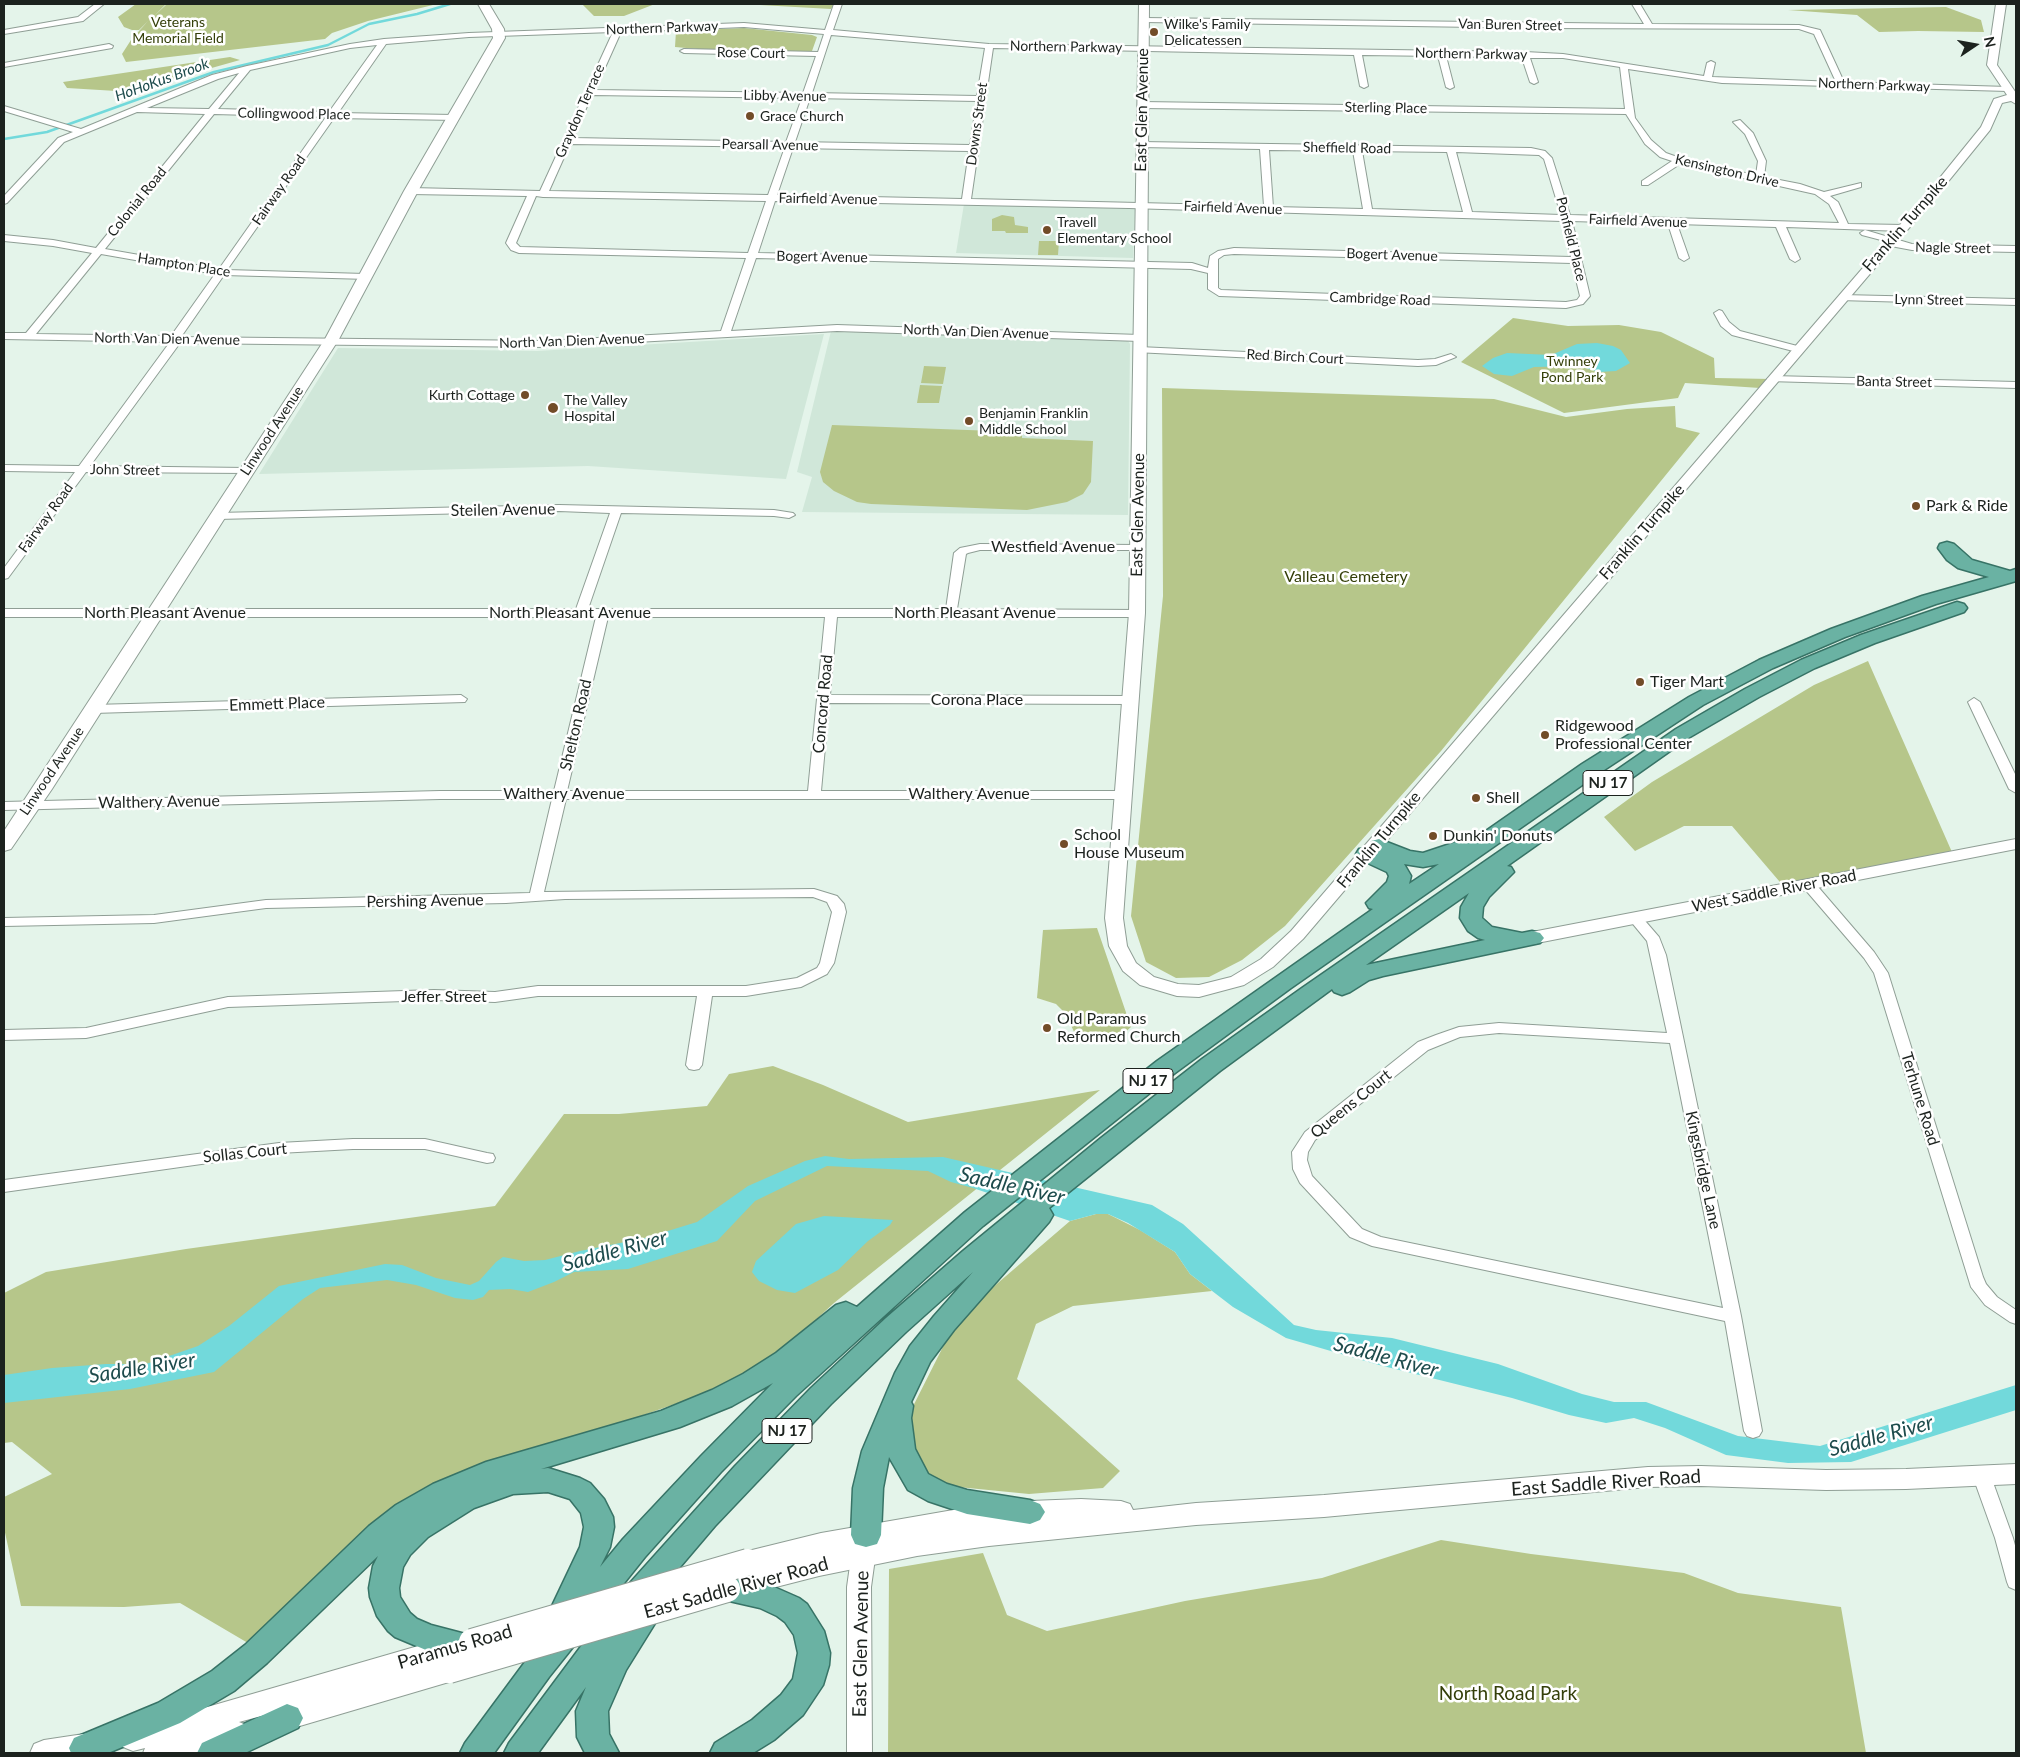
<!DOCTYPE html>
<style>
body{margin:0}
#map{position:relative;width:2020px;height:1757px;overflow:hidden;background:#e4f4ea;font-family:Lato,sans-serif}
canvas{display:block}
.frame{position:absolute;inset:0;border:5px solid #1c221e;pointer-events:none}
.north{position:absolute;left:1950px;top:20px;width:50px;height:50px;-webkit-text-stroke:4px #fff;paint-order:stroke;rotate:78deg;font-size:14px;font-weight:700;line-height:20px;text-align:center;color:#1c221e}
.north::after{content:'';display:block;margin:auto;width:18px;height:22px;background:#1c221e;clip-path:polygon(50% 0,100% 100%,50% 72%,0 100%)}
</style>
<div id="map">
<canvas width="2020" height="1757"></canvas>
<div class="frame"></div>
<div class="north">N</div>
</div>
<script>
const c = document.querySelector('canvas').getContext('2d');
c.lineJoin = 'round';
function paint(path, color) { c.fillStyle = color; c.fill(path, 'evenodd'); }
const toPath = rows => new Path2D(rows.map(r => 'M' + r).join(''));
function strokePath(path, color, width, dash) { c.strokeStyle = color; c.lineWidth = width; c.lineCap = dash ? 'butt' : 'round'; c.setLineDash(dash || []); c.stroke(path); }
function write(font, color, halo, rows, align = 'center') {
  c.font = font + ' Lato,sans-serif'; c.lineWidth = 5; c.setLineDash([]); c.textBaseline = 'middle'; c.strokeStyle = halo; c.fillStyle = color; for (const [text, x, y, turn = 0] of rows) {
    c.save(); c.translate(x, y); c.rotate((+turn || 0) * Math.PI / 180); c.textAlign = isNaN(turn) ? turn : align; if (halo) c.strokeText(text, 0, 0); c.fillText(text, 0, 0); c.restore();
  }
}
paint(toPath([
 [964,204,1135,208,1133,258,956,253],
 [831,331,1128,341,1130,344,1128,515,802,512,812,477,797,472],
 [824,334,786,479,588,466,259,474,338,348,537,351]
]), '#d0e7d9');
paint(toPath([
 [136,4,166,4,153,17,167,4,437,4,368,21,332,33,325,39,126,62,122,54,131,40,148,21,139,30,132,30,124,27,118,17],
 [582,4,655,4,624,16,594,16],
 [742,4,834,4,831,9],
 [1946,7,1981,20,1984,32,1918,31,1879,32,1857,15,1788,10],
 [744,28,812,35,817,37,812,51,809,52,697,51,698,49,675,47,676,31],
 [230,57,240,60,144,87,133,92,67,88,63,82],
 [1002,215,1014,217,1015,225,1028,227,1028,233,1006,233,1005,231,992,231,992,219],
 [1039,241,1059,241,1058,255,1038,255],
 [1513,318,1568,326,1619,325,1661,332,1714,358,1715,378,1772,379,1764,382,1760,388,1685,383,1678,398,1564,413,1461,362],
 [924,366,946,367,943,384,921,383],
 [920,385,942,386,939,403,917,403],
 [1162,388,1494,399,1566,417,1627,409,1675,406,1676,427,1700,433,1441,751,1285,926,1242,960,1209,977,1176,978,1146,962,1131,916,1163,596],
 [832,425,1022,432,1022,438,1093,441,1091,482,1083,494,1067,502,1027,510,871,504,857,502,834,491,823,482,820,472],
 [1868,661,1955,859,1785,888,1732,826,1684,826,1635,851,1604,817,1652,782,1814,685],
 [1097,928,1131,1027,1121,1036,1079,1043,1066,1014,1056,1004,1037,998,1043,930],
 [773,1066,823,1085,908,1122,1100,1090,834,1303,755,1376,429,1490,253,1646,180,1603,124,1607,21,1606,4,1528,4,1497,52,1474,12,1442,4,1443,4,1293,46,1272,186,1249,495,1206,564,1114,619,1114,707,1106,729,1074],
 [1096,1214,1108,1214,1140,1230,1175,1252,1190,1274,1212,1291,1073,1306,1036,1324,1017,1379,1120,1471,1103,1488,1029,1494,938,1485,897,1438,952,1329,942,1331,1070,1221],
 [1441,1540,1531,1554,1684,1573,1738,1593,1841,1607,1866,1753,888,1753,889,1569,983,1553,1007,1615,1047,1631,1185,1601,1322,1578]
]), '#b6c68a');
paint(toPath([
 [1597,343,1613,346,1621,350,1630,363,1616,371,1599,372,1579,366,1534,367,1512,376,1494,374,1482,366,1493,358,1507,353,1551,355,1577,344],
 [825,1156,849,1159,943,1157,1152,1205,1183,1224,1294,1325,1316,1330,1392,1338,1498,1364,1582,1394,1614,1402,1646,1402,1738,1436,1820,1446,2016,1385,2016,1410,1851,1462,1788,1463,1726,1455,1665,1428,1634,1418,1606,1423,1569,1415,1512,1398,1379,1365,1286,1338,1233,1307,1190,1274,1175,1252,1128,1223,1108,1214,1096,1214,1070,1221,973,1188,951,1182,928,1171,827,1166,755,1201,717,1241,628,1269,574,1272,554,1282,528,1292,510,1289,489,1290,483,1297,473,1300,455,1298,416,1285,387,1280,320,1288,303,1299,214,1372,130,1389,4,1403,4,1375,52,1368,106,1364,146,1364,198,1346,229,1326,279,1286,385,1264,402,1265,436,1278,470,1285,479,1281,496,1262,503,1257,524,1261,545,1260,580,1251,645,1238,697,1222,748,1186,805,1161],
 [824,1216,893,1220,890,1225,868,1241,838,1270,795,1293,777,1290,759,1281,752,1272,756,1261,796,1224]
]), '#72d9db');
strokePath(toPath([
 [4,139,47,132,214,72,328,45,369,24,417,14,450,4]
]), '#72d9db', 2.5);
const minor = toPath([
 [95,4,104,4,83,21,4,34,4,30,78,17,95,4],
 [834,4,842,4,833,30,989,44,1525,52,1563,54,1704,76,1707,63,1711,61,1715,63,1712,77,1836,82,1814,34,1799,29,1544,28,1144,22,1140,20,1144,18,1644,24,1632,4,1640,4,1652,24,1799,25,1820,30,1844,82,2008,87,2012,89,2008,91,1722,83,1628,69,1635,118,1651,140,1666,153,1697,164,1756,175,1758,161,1745,134,1733,122,1740,120,1753,133,1766,161,1764,177,1800,184,1824,192,1861,183,1861,187,1830,196,1838,202,1848,224,1903,225,1908,228,1903,231,1786,227,1800,259,1795,262,1790,259,1776,227,1677,224,1689,258,1684,261,1679,258,1668,224,1572,221,1590,296,1583,304,1566,308,1219,296,1208,289,1208,273,1191,269,756,258,731,331,837,325,1140,335,1145,338,1140,341,837,331,545,347,180,343,90,466,246,468,251,471,250,473,86,472,8,578,4,579,4,568,75,472,4,471,4,465,79,466,170,342,4,339,4,333,26,333,92,253,53,246,4,241,4,235,53,240,96,248,205,114,137,112,64,142,7,203,4,204,4,196,58,138,73,132,4,111,4,106,81,129,212,75,247,66,350,44,384,39,469,33,744,23,825,30,834,4],
 [744,27,824,34,818,52,684,49,680,51,684,53,816,56,803,93,595,90,621,32,744,27],
 [613,32,540,191,411,188,406,191,411,194,527,196,506,243,511,250,519,253,746,258,721,331,545,341,181,337,224,275,368,279,368,275,365,274,227,270,334,118,457,120,457,116,454,115,338,113,386,44,469,37,613,32],
 [831,35,985,48,977,96,812,93,831,35],
 [377,45,329,112,218,109,250,70,350,48,377,45],
 [993,48,1354,55,1360,86,1364,88,1368,86,1362,55,1438,56,1446,87,1450,89,1454,87,1446,56,1522,58,1530,82,1534,84,1538,82,1530,58,1563,58,1620,67,1625,109,1142,102,1138,105,1142,108,1626,114,1645,144,1660,157,1672,161,1642,181,1642,185,1648,185,1680,164,1815,194,1829,204,1839,223,1570,215,1552,158,1545,151,1531,148,1141,142,1138,143,1138,147,1260,149,1264,206,971,199,993,48],
 [239,73,209,109,147,108,218,79,239,73],
 [592,95,802,98,786,142,573,138,592,95],
 [810,98,977,101,970,145,795,142,810,98],
 [214,114,326,117,219,269,105,249,214,114],
 [570,144,785,147,768,195,549,191,570,144],
 [793,148,969,151,962,199,777,195,793,148],
 [1269,150,1353,151,1363,209,1273,207,1269,150],
 [1362,151,1447,152,1463,212,1372,209,1362,151],
 [1456,152,1539,155,1544,159,1561,215,1472,212,1456,152],
 [536,196,543,197,766,201,748,253,520,247,516,243,536,196],
 [775,201,1129,208,1562,221,1571,257,1234,248,1218,251,1210,256,1208,268,1192,263,758,253,775,201],
 [101,254,215,274,171,336,36,334,101,254],
 [1234,254,1572,263,1580,296,1577,300,1566,302,1221,290,1218,288,1218,259,1224,255,1234,254],
 [109,44,113,46,112,48,4,67,4,63,109,44],
 [1865,230,1912,244,2016,246,2016,252,1912,250,1896,247,1881,240,1862,235,1860,233,1865,230],
 [1842,295,2016,299,2016,305,1839,300,1839,296,1842,295],
 [1719,310,1722,311,1729,322,1740,331,1801,347,1802,349,1797,352,1732,335,1721,326,1714,313,1719,310],
 [1139,347,1418,360,1435,359,1451,354,1456,357,1436,365,1418,366,1135,352,1134,350,1139,347],
 [1772,376,2016,382,2016,388,1768,381,1767,379,1772,376],
 [559,505,774,510,793,513,795,515,789,518,774,516,621,513,588,609,946,609,954,553,960,548,980,544,1141,545,1143,547,1141,549,1137,550,980,550,968,553,966,554,957,609,1141,610,1143,613,1137,617,837,617,830,695,1129,696,1135,700,1129,704,829,703,821,791,1123,791,1130,795,1123,799,566,799,544,892,814,889,837,896,844,904,846,912,834,963,827,974,801,987,746,996,712,996,702,1065,699,1069,694,1070,689,1069,686,1065,697,996,538,996,495,1002,434,1000,228,1007,86,1038,4,1040,4,1030,86,1028,228,997,434,990,495,992,538,986,746,986,797,978,817,968,820,963,832,912,827,902,813,897,565,899,506,903,266,908,154,923,4,926,4,918,154,915,266,900,530,893,552,799,440,799,4,810,4,802,440,791,554,791,596,617,4,617,4,609,576,609,610,513,559,511,217,519,211,516,217,513,559,505],
 [608,617,825,617,808,791,567,791,608,617],
 [461,695,467,699,465,702,93,713,87,709,93,705,461,695],
 [1974,698,1980,702,2016,776,2016,793,2009,789,1968,702,1974,698],
 [1808,880,1813,881,1874,952,1888,973,1983,1277,1986,1284,1997,1297,2016,1310,2016,1324,2010,1322,1985,1305,1971,1287,1874,973,1864,958,1803,887,1801,884,1803,881,1808,880],
 [1635,914,1640,915,1659,937,1666,955,1741,1316,1762,1431,1759,1436,1753,1438,1747,1436,1744,1431,1725,1321,1372,1246,1350,1237,1300,1183,1293,1169,1292,1152,1305,1132,1418,1042,1436,1035,1459,1027,1499,1023,1667,1033,1647,941,1628,918,1630,915,1635,914],
 [1499,1033,1670,1043,1723,1308,1381,1237,1362,1229,1312,1176,1307,1160,1308,1152,1315,1140,1428,1050,1460,1037,1499,1033],
 [353,1139,425,1139,487,1153,493,1154,495,1158,493,1162,487,1163,425,1149,353,1149,279,1153,4,1192,4,1180,279,1143,353,1139],
 [1981,1467,1987,1469,1990,1474,2013,1538,2016,1549,2016,1590,2009,1587,2007,1582,1995,1538,1972,1474,1975,1469,1981,1467]
]);
const tertiary = toPath([
 [1139,4,1149,4,1145,613,1123,918,1127,946,1136,963,1154,977,1178,984,1199,985,1231,977,1261,959,1291,931,1930,190,1981,127,1994,99,2007,95,1987,65,1996,4,2006,4,1997,65,2016,93,2016,104,2011,101,2002,103,1990,130,1938,194,1303,939,1273,967,1244,985,1199,997,1177,996,1140,985,1123,971,1109,946,1105,918,1129,613,1139,4],
 [2016,839,2016,849,1532,944,1526,942,1523,938,1526,934,1532,932,2016,839],
 [865,1534,873,1537,877,1544,871,1587,872,1753,847,1753,847,1587,853,1544,857,1537,865,1534]
]);
const secondary = toPath([
 [478,4,489,4,504,29,505,38,418,191,339,339,52,789,11,849,4,851,4,831,325,339,404,191,493,38,492,29,478,4],
 [2016,1464,2016,1484,1906,1489,1826,1490,1701,1486,1648,1487,1324,1517,1196,1525,989,1546,917,1556,819,1576,729,1599,719,1596,715,1588,719,1580,746,1572,739,1570,735,1562,739,1554,748,1551,821,1533,959,1509,1030,1501,1081,1499,1121,1501,1130,1504,1133,1510,1196,1503,1324,1495,1648,1467,1701,1466,1826,1470,1906,1469,2016,1464],
 [463,1633,473,1637,477,1645,473,1653,453,1660,459,1662,463,1670,459,1678,449,1682,276,1733,266,1730,262,1721,265,1715,239,1722,244,1724,248,1733,244,1742,205,1753,143,1753,145,1748,133,1751,123,1747,119,1738,123,1729,133,1725,197,1710,463,1633],
 [97,1732,107,1736,111,1745,107,1753,30,1753,34,1744,44,1740,97,1732]
]);
const trunk = toPath([
 [1947,542,1954,544,1972,560,2010,571,2016,569,2016,581,1936,604,1845,637,1773,668,1703,705,1598,774,1291,988,1175,1073,983,1226,796,1396,721,1472,645,1557,549,1677,494,1753,460,1753,465,1743,545,1635,542,1627,580,1547,584,1527,581,1513,570,1499,548,1492,513,1494,474,1508,428,1537,410,1555,403,1567,399,1588,400,1597,410,1613,417,1619,431,1625,473,1636,478,1645,473,1654,462,1658,426,1650,395,1637,388,1631,377,1616,370,1597,369,1588,373,1566,378,1556,267,1663,234,1691,180,1723,108,1753,71,1753,69,1748,74,1738,158,1703,212,1671,245,1645,369,1526,396,1505,433,1484,486,1462,661,1411,712,1390,743,1374,776,1353,836,1305,846,1302,857,1307,965,1212,1157,1061,1373,909,1369,908,1366,903,1387,882,1389,876,1387,872,1359,859,1356,854,1359,849,1369,848,1368,846,1371,841,1379,839,1410,851,1423,853,1462,840,1470,842,1582,764,1689,697,1759,660,1831,629,1922,596,1989,577,1958,568,1947,560,1938,548,1940,544,1947,542],
 [1404,864,1423,867,1439,864,1409,884,1411,876,1404,864],
 [773,1383,701,1456,623,1539,600,1567,610,1547,614,1527,613,1517,604,1499,590,1483,580,1478,548,1468,541,1469,680,1427,732,1406,773,1383],
 [1957,602,1964,604,1967,608,1964,612,1875,643,1815,668,1759,697,1690,737,1507,866,1511,867,1514,872,1489,897,1483,907,1482,918,1492,927,1522,933,1532,931,1540,933,1544,938,1540,943,1383,976,1369,980,1350,992,1342,995,1334,992,1332,989,1220,1071,1049,1208,1053,1215,1049,1222,954,1330,930,1362,911,1402,913,1406,911,1418,915,1449,928,1474,947,1484,967,1490,1030,1500,1040,1504,1045,1512,1040,1520,1030,1524,967,1514,928,1501,908,1490,889,1457,883,1488,881,1535,877,1544,866,1547,855,1544,851,1535,853,1488,862,1451,895,1373,910,1346,934,1316,973,1272,906,1332,831,1404,715,1526,658,1593,663,1595,667,1604,626,1670,608,1711,609,1734,619,1753,585,1753,577,1737,576,1711,586,1687,538,1753,504,1753,509,1743,620,1594,735,1466,811,1388,886,1318,963,1251,1101,1138,1202,1059,1302,988,1676,729,1745,689,1801,660,1861,635,1957,602],
 [1469,893,1461,907,1460,918,1468,931,1478,938,1485,940,1366,965,1469,893],
 [727,1576,765,1583,799,1598,807,1604,824,1631,830,1653,829,1665,823,1685,803,1715,774,1740,753,1753,710,1753,715,1743,752,1720,781,1695,793,1679,798,1653,794,1635,785,1622,777,1616,760,1608,716,1598,712,1589,716,1580,727,1576],
 [287,1704,298,1708,303,1718,298,1728,245,1753,197,1753,202,1743,287,1704]
]);
strokePath(minor, '#8f9e95', 2);
strokePath(tertiary, '#8f9e95', 2);
strokePath(secondary, '#8f9e95', 2);
strokePath(trunk, '#377366', 3);
paint(minor, '#fff');
paint(tertiary, '#fff');
paint(secondary, '#fff');
paint(trunk, '#6ab2a3');
const secondaryBridge = toPath([
 [472,1642,748,1562],
 [449,1670,727,1589]
]);
strokePath(secondaryBridge, '#8f9e95', 28, []);
strokePath(secondaryBridge, '#fff', 26);
for (const [x, y, r, color] of [
 [1154,32,5,"#724c28"],
 [750,116,5,"#724c28"],
 [1047,230,5,"#724c28"],
 [525,395,5,"#724c28"],
 [553,408,6,"#724c28"],
 [969,421,5,"#724c28"],
 [1916,506,5,"#724c28"],
 [1640,682,5,"#724c28"],
 [1545,735,5,"#724c28"],
 [1476,798,5,"#724c28"],
 [1433,836,5,"#724c28"],
 [1064,844,5,"#724c28"],
 [1047,1028,5,"#724c28"]
]) { const dot = new Path2D(); dot.arc(x, y, r, 0, 2 * Math.PI); c.fillStyle = color; c.fill(dot); strokePath(dot, '#fff', 2); }
write('14px', '#343f09', '#fff', [
 ["Veterans",178,22],
 ["Memorial Field",178,38],
 ["Twinney",1572,361],
 ["Pond Park",1572,377]
]);
write('14px', '#1c221e', '#fff', [
 ["Wilke's Family",1164,24],
 ["Delicatessen",1164,40],
 ["Grace Church",760,116],
 ["Travell",1057,222],
 ["Elementary School",1057,238],
 ["Kurth Cottage",515,395,"right"],
 ["The Valley",564,400],
 ["Hospital",564,416],
 ["Benjamin Franklin",979,413],
 ["Middle School",979,429]
], 'left');
write('14px', '#1c221e', '#fff', [
 ["Van Buren Street",1510,25,1],
 ["Northern Parkway",662,28,-2],
 ["Northern Parkway",1066,47,1],
 ["Rose Court",751,53,1],
 ["Northern Parkway",1471,54,1],
 ["Northern Parkway",1874,85,2],
 ["Libby Avenue",785,96,1],
 ["Sterling Place",1386,108,1],
 ["Graydon Terrace",580,111,-66],
 ["Collingwood Place",294,114,1],
 ["Downs Street",977,124,-82],
 ["Pearsall Avenue",770,145,1],
 ["Sheffield Road",1347,148,1],
 ["Kensington Drive",1727,171,13],
 ["Fairway Road",279,190,-55],
 ["Fairfield Avenue",828,199,1],
 ["Colonial Road",137,202,-51],
 ["Fairfield Avenue",1233,208,2],
 ["Fairfield Avenue",1638,221,2],
 ["Ponfield Place",1571,239,76],
 ["Nagle Street",1953,248,1],
 ["Bogert Avenue",1392,255,2],
 ["Bogert Avenue",822,257,1],
 ["Hampton Place",184,265,9],
 ["Cambridge Road",1380,299,2],
 ["Lynn Street",1929,300,1],
 ["North Van Dien Avenue",976,332,2],
 ["North Van Dien Avenue",167,339,1],
 ["North Van Dien Avenue",572,341,-2],
 ["Red Birch Court",1295,357,3],
 ["Banta Street",1894,382,1],
 ["Linwood Avenue",272,431,-57],
 ["John Street",125,470,1],
 ["Fairway Road",46,518,-54],
 ["Linwood Avenue",52,771,-56]
]);
write('italic 15px', '#1d4b4c', '#fff', [
 ["HoHoKus Brook",162,80,-20]
]);
for (const [x, y, w] of [
 [1608,783,50],
 [1148,1081,50],
 [787,1431,50]
]) { const box = new Path2D(); box.roundRect(x - w / 2, y - 12.5, w, 25, 4); c.fillStyle = '#fff'; c.fill(box); strokePath(box, '#1c221e', 1); }
write('bold 15px', '#1c221e', null, [
 ["NJ 17",1608,783],
 ["NJ 17",1148,1081],
 ["NJ 17",787,1431]
]);
write('16px', '#1c221e', '#fff', [
 ["East Glen Avenue",1142,110,-89],
 ["Franklin Turnpike",1905,224,-49],
 ["Steilen Avenue",503,510,-1],
 ["East Glen Avenue",1138,515,-89],
 ["Franklin Turnpike",1642,532,-49],
 ["Westfield Avenue",1053,547],
 ["North Pleasant Avenue",165,613],
 ["North Pleasant Avenue",570,613],
 ["North Pleasant Avenue",975,613],
 ["Corona Place",977,700],
 ["Emmett Place",277,704,-2],
 ["Concord Road",823,704,-85],
 ["Shelton Road",576,725,-77],
 ["Walthery Avenue",564,794],
 ["Walthery Avenue",969,794],
 ["Walthery Avenue",159,802,-1],
 ["Franklin Turnpike",1379,840,-50],
 ["West Saddle River Road",1774,891,-11],
 ["Pershing Avenue",425,901,-1],
 ["Jeffer Street",444,997],
 ["Terhune Road",1920,1099,73],
 ["Queens Court",1351,1104,-39],
 ["Sollas Court",245,1153,-6],
 ["Kingsbridge Lane",1703,1170,78]
]);
write('16px', '#1c221e', '#fff', [
 ["Park & Ride",1926,506],
 ["Tiger Mart",1650,682],
 ["Ridgewood",1555,726],
 ["Professional Center",1555,744],
 ["Shell",1486,798],
 ["School",1074,835],
 ["House Museum",1074,853],
 ["Dunkin' Donuts",1443,836],
 ["Old Paramus",1057,1019],
 ["Reformed Church",1057,1037]
], 'left');
write('16px', '#343f09', '#fff', [
 ["Valleau Cemetery",1346,577]
]);
write('19px', '#1c221e', '#fff', [
 ["East Saddle River Road",1606,1483,-4],
 ["East Saddle River Road",736,1588,-15],
 ["East Glen Avenue",861,1644,-89],
 ["Paramus Road",455,1647,-16]
]);
write('19px', '#343f09', '#fff', [
 ["North Road Park",1508,1694]
]);
write('italic 21px', '#1d4b4c', '#fff', [
 ["Saddle River",1012,1186,13],
 ["Saddle River",615,1251,-15],
 ["Saddle River",1386,1357,15],
 ["Saddle River",142,1368,-9],
 ["Saddle River",1881,1436,-15]
]);
</script>
